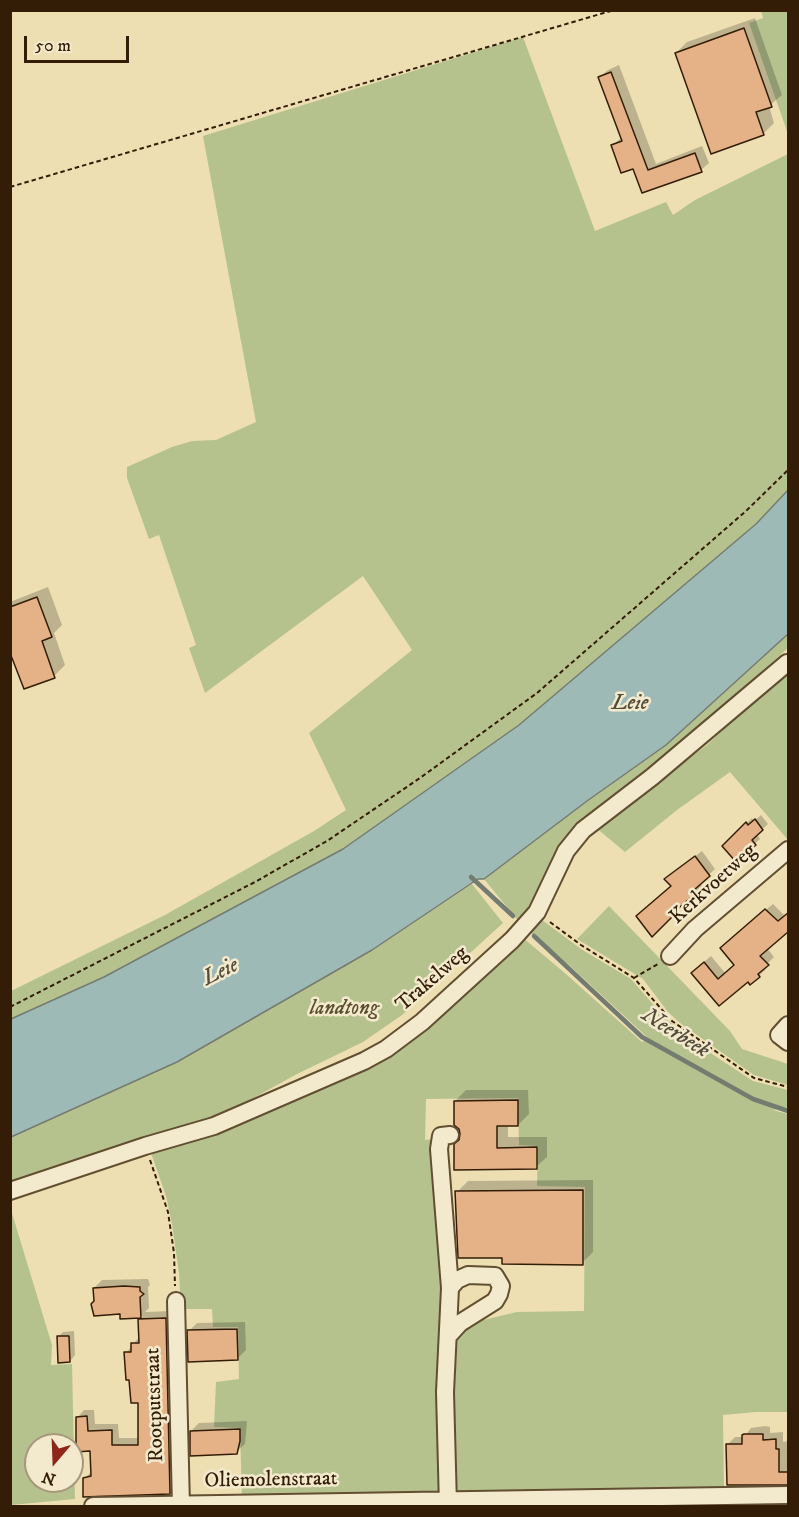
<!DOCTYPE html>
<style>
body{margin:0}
#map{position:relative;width:799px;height:1517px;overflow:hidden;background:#eddfb2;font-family:"IM FELL DW Pica",serif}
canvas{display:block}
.frame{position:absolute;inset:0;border:12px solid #341d06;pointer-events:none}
.north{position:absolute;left:24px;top:1433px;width:60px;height:60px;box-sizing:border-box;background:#f3eacd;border:2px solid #a7987d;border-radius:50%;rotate:199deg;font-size:16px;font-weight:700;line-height:24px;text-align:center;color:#341d06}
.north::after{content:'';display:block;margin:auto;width:21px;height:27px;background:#8f2418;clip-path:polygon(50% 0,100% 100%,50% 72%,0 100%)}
.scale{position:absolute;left:24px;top:36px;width:105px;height:27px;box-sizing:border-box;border:3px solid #341d06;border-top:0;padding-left:8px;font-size:18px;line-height:21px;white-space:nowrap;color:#341d06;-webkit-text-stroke:4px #f3eacd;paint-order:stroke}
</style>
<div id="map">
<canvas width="799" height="1517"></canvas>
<div class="frame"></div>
<div class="north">N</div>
<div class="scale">50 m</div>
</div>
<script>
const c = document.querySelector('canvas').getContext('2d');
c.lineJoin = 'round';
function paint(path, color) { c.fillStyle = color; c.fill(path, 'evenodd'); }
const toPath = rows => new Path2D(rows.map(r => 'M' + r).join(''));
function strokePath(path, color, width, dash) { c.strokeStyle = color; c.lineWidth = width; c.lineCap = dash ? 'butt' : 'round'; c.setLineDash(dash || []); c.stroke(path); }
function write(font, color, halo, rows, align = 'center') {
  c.font = font + ' "IM FELL DW Pica",serif'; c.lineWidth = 5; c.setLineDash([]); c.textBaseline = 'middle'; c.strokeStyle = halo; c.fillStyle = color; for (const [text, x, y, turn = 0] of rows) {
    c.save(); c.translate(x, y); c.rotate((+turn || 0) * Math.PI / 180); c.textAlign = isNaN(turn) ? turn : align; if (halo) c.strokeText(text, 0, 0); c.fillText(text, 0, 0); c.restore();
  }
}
paint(toPath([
 [761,11,788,11,788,134,749,23,763,18],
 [523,37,595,231,666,202,673,215,695,200,788,154,788,490,756,524,519,725,343,849,104,977,11,1019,11,991,165,915,314,831,346,810,309,733,412,650,363,576,205,693,189,648,196,645,159,535,149,539,127,478,127,467,172,447,192,441,216,440,256,422,203,136],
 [788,634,788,648,671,752,589,816,534,905,520,923,484,879,587,801,666,745],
 [785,672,788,675,788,840,730,772,677,810,625,852,595,827,707,745],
 [472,884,503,923,402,1015,363,1042,297,1074,210,1122,11,1196,11,1137,177,1062,372,950],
 [609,906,730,1031,742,1049,788,1064,788,1085,754,1075,734,1061,680,1023,668,1012,643,979,577,939],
 [538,917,581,949,631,979,665,1018,706,1050,753,1081,788,1090,788,1107,773,1110,788,1114,788,1412,756,1412,723,1415,724,1491,452,1497,452,1341,463,1329,483,1320,517,1312,584,1311,585,1187,537,1186,538,1146,519,1145,518,1098,426,1099,425,1140,434,1139,444,1285,443,1495,242,1500,240,1428,214,1427,216,1382,239,1379,238,1327,213,1327,212,1309,181,1309,179,1273,172,1224,166,1196,150,1150,334,1081,522,937,566,974,642,1042,648,1038,569,965,528,931],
 [11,1210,52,1345,51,1365,72,1364,75,1499,11,1505],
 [36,1445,72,1445,72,1481,36,1481]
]), '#b6c28e');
const water = toPath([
 [788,490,788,634,666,745,587,801,484,879,478,879,372,950,177,1062,11,1137,11,1019,104,977,343,849,519,725,756,524,788,490]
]);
paint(water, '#9ebab7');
strokePath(water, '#747b70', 1.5);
paint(toPath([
 [755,18,782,95,769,106,774,123,763,134,676,53,687,42],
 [619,65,656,164,702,146,709,163,701,170,643,191,633,167,612,146,622,137,600,77,608,70],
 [48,587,62,625,54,633,65,665,54,676,10,651,10,602],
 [761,815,768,824,757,834,760,839,736,860,724,846,752,818,754,821],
 [702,851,715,869,700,883,702,886,679,906,680,907,652,934,673,886,666,879],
 [773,904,785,916,788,913,788,930,767,948,774,957,764,967,766,969,759,976,748,980,720,1004,699,966,711,956,726,974,736,965,728,941],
 [466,1090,528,1090,529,1114,518,1125,508,1125,508,1137,547,1137,547,1157,536,1167,461,1140,462,1134,455,1101],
 [593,1180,593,1252,582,1263,457,1192,468,1181],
 [148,1279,150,1285,148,1287,149,1308,145,1312,172,1311,177,1485,170,1493,84,1479,92,1471,91,1450,77,1418,84,1410,94,1410,95,1424,118,1424,119,1438,140,1438,139,1401,126,1353,140,1336,140,1319,143,1316,121,1317,121,1312,95,1301,94,1288,102,1280],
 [245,1322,246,1350,238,1358,189,1331,197,1323],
 [74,1331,75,1355,70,1361,58,1337,63,1332],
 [247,1421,245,1444,236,1452,191,1431,199,1423],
 [765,1426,770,1427,770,1433,783,1432,783,1442,788,1441,788,1483,728,1444,735,1437,744,1437,751,1428],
 [732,1502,732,1506,615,1506,620,1503]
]), '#0003');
strokePath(toPath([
 [471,877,513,916],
 [534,936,642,1037,753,1099,788,1111]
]), '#747b70', 4.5);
const building = toPath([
 [744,28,772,107,756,112,764,135,711,154,675,53,744,28],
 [611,72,648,170,695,153,702,172,642,193,633,169,621,173,611,145,622,141,598,77,611,72],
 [37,597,52,637,42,641,55,678,24,689,10,653,10,607,37,597],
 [755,819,763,830,752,840,756,845,736,862,722,846,746,822,748,825,755,819],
 [695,856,710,876,694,890,696,893,673,913,674,915,652,937,636,916,671,886,664,879,695,856],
 [765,909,778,921,789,912,788,932,760,956,769,965,758,974,760,977,750,985,748,982,719,1006,691,973,704,962,718,979,734,965,720,948,765,909],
 [518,1100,518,1126,497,1126,497,1148,537,1147,537,1169,454,1170,454,1144,459,1140,460,1134,459,1129,454,1125,454,1101,518,1100],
 [583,1190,583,1265,502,1264,502,1258,458,1258,455,1191,583,1190],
 [124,1286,140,1287,140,1291,144,1294,140,1297,141,1318,120,1319,120,1314,94,1316,91,1304,94,1301,93,1288,124,1286],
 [166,1318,170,1494,83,1497,83,1478,91,1476,90,1451,76,1452,76,1417,87,1416,88,1431,112,1430,112,1445,138,1445,138,1403,131,1403,129,1380,126,1380,124,1352,131,1352,131,1343,139,1343,138,1319,166,1318],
 [237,1329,238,1360,188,1362,187,1330,237,1329],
 [57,1336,69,1336,70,1362,58,1363,57,1336],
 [240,1429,240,1441,237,1454,190,1456,190,1431,240,1429],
 [744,1434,763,1434,763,1440,776,1439,776,1449,779,1449,779,1472,789,1472,789,1485,727,1485,726,1444,742,1444,742,1435,744,1434]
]);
paint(building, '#e5b186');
strokePath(building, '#341d06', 1.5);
const minor = toPath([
 [670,956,695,929,788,850],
 [788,1025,779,1035,788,1042],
 [450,1135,441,1136,439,1149,450,1288],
 [10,1191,145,1146,214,1126,364,1061,386,1049,422,1022,512,940,537,912,566,851,583,830,652,777,787,663],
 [176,1301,181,1506],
 [93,1506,788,1495],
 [448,1506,445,1392,450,1288,457,1280,468,1275,495,1276,501,1286,499,1294,495,1301,460,1323,449,1335]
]);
strokePath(minor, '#624e31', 20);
strokePath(toPath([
 [10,187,614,10],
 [550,922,581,945,634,978,672,1021,754,1078,788,1087],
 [634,978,658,964],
 [10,1007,255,882,327,841,420,778,537,693,746,511,788,470],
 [150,1160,168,1212,174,1253,175,1286]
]), '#341d06', 2, [4.5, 3]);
strokePath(minor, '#f3eacd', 16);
write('21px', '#341d06', '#f3eacd', [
 ["Kerkvoetweg",714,885,-42],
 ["Trakelweg",433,980,-41],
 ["Rootputstraat",156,1405,-92],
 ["Oliemolenstraat",271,1481,-1]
]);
write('italic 21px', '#5b4f2f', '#f3eacd', [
 ["landtong",344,1010]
]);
write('italic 22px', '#544c3b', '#f3eacd', [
 ["Leie",630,704],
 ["Leie",221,973,-27],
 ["Neerbeek",675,1034,32]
]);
</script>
